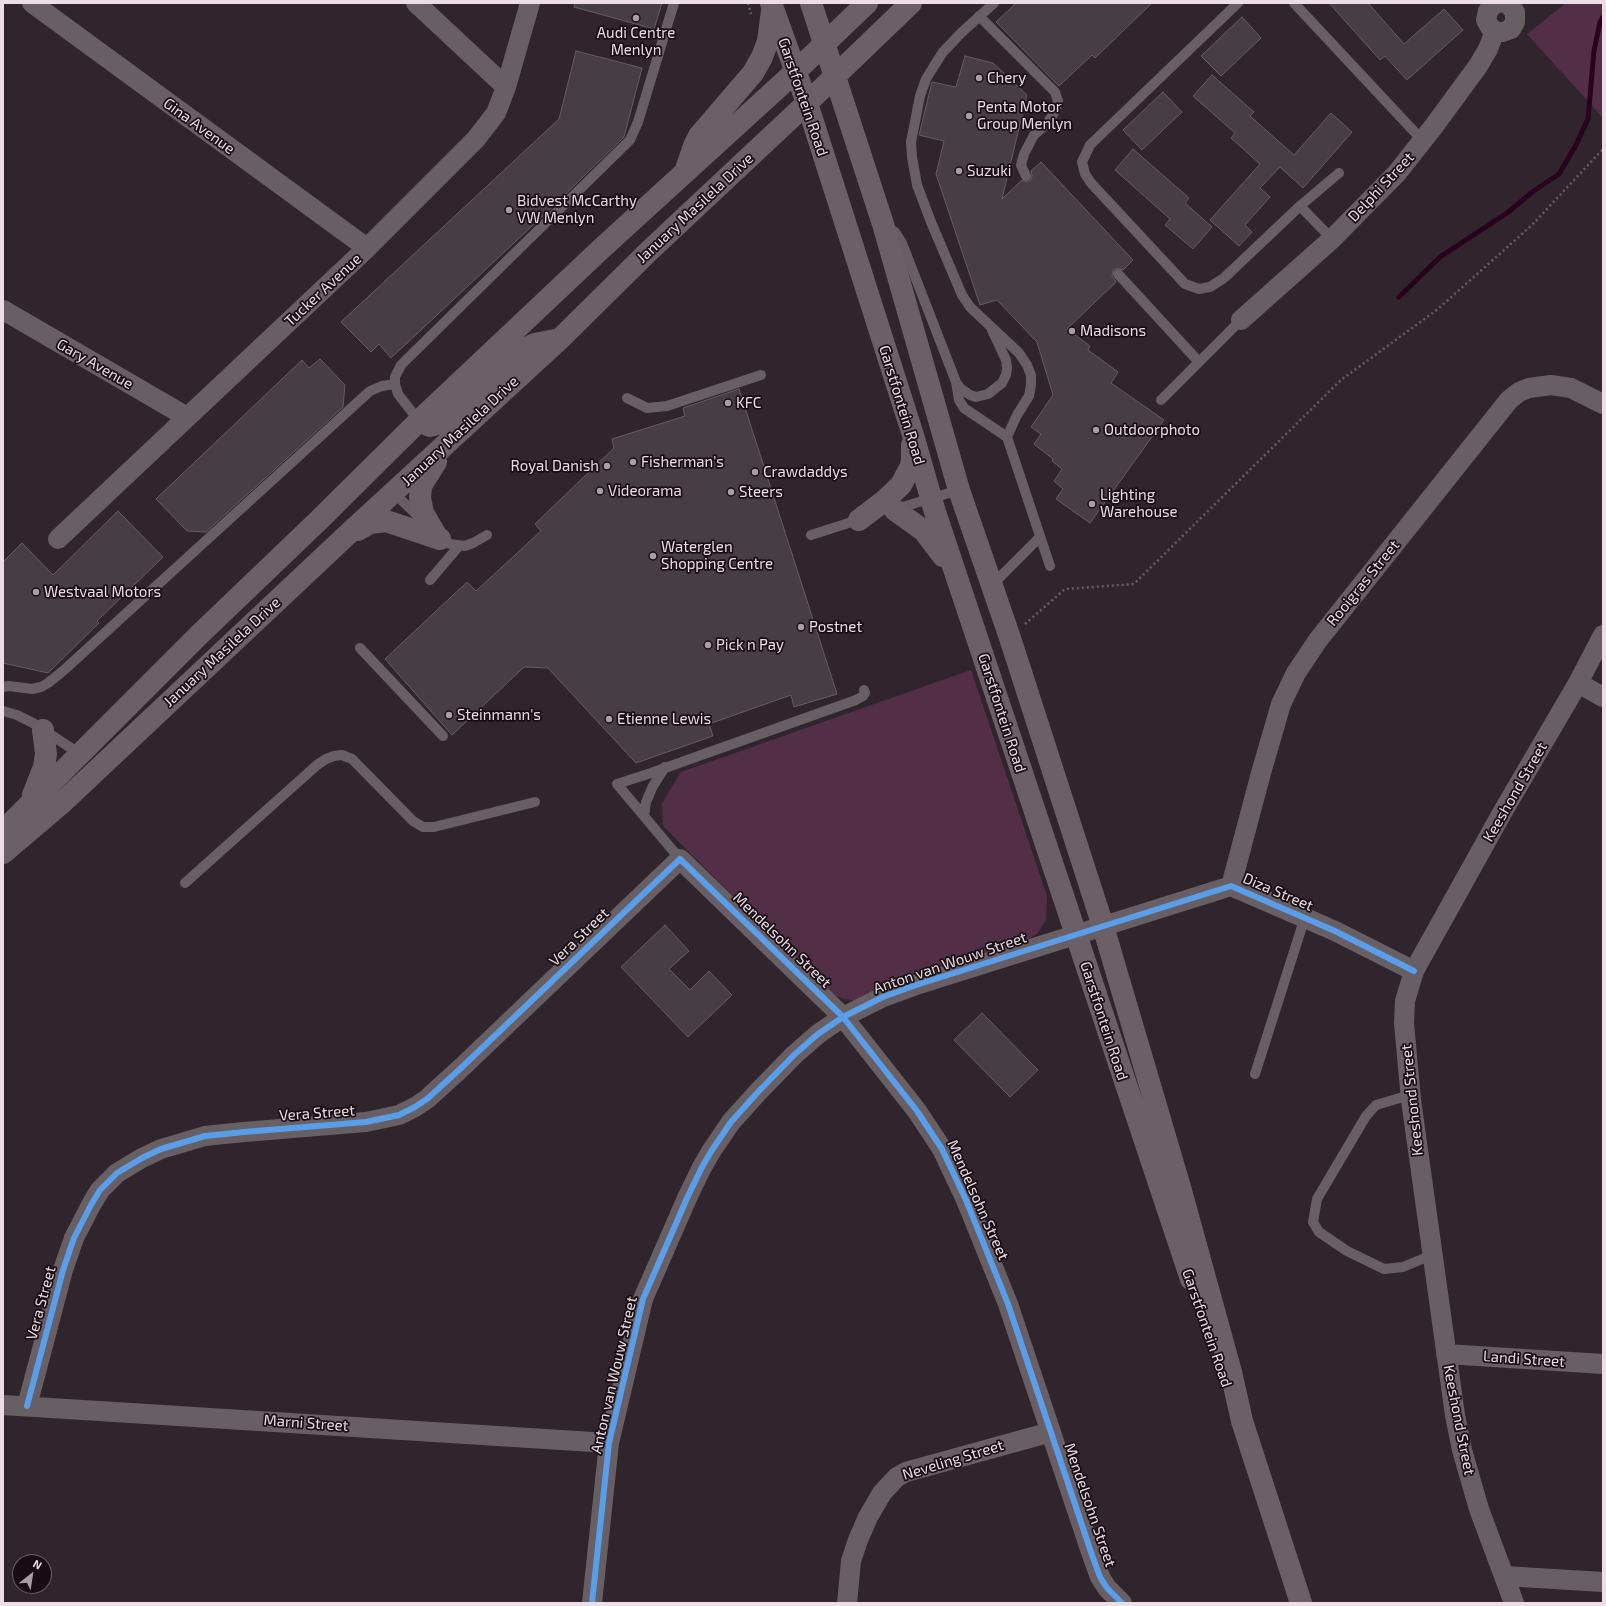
<!DOCTYPE html>
<style>
body{margin:0}
#map{position:relative;width:1606px;height:1606px;overflow:hidden;background:#30252d;font-family:"Exo 2",sans-serif}
canvas{display:block}
.frame{position:absolute;inset:0;border:4px solid #ecdde6;pointer-events:none}
.north{position:absolute;left:12px;top:1554px;width:40px;height:40px;box-sizing:border-box;background:#170d13;border:1px solid #6c6067;border-radius:50%;rotate:30deg;font-size:11px;font-weight:700;line-height:16px;text-align:center;color:#ecdde6}
.north::after{content:'';display:block;margin:auto;width:14px;height:18px;background:#aa9da5;clip-path:polygon(50% 0,100% 100%,50% 72%,0 100%)}
</style>
<div id="map">
<canvas width="1606" height="1606"></canvas>
<div class="frame"></div>
<div class="north">N</div>
</div>
<script>
const c = document.querySelector('canvas').getContext('2d');
c.lineJoin = 'round';
function paint(path, color) { c.fillStyle = color; c.fill(path, 'evenodd'); }
const toPath = rows => new Path2D(rows.map(r => 'M' + r).join(''));
function strokePath(path, color, width, dash) { c.strokeStyle = color; c.lineWidth = width; c.lineCap = dash ? 'butt' : 'round'; c.setLineDash(dash || []); c.stroke(path); }
function write(font, color, halo, rows, align = 'center') {
  c.font = font + ' "Exo 2",sans-serif'; c.lineWidth = 3.5; c.setLineDash([]); c.textBaseline = 'middle'; c.strokeStyle = halo; c.fillStyle = color; for (const [text, x, y, turn = 0] of rows) {
    c.save(); c.translate(x, y); c.rotate((+turn || 0) * Math.PI / 180); c.textAlign = isNaN(turn) ? turn : align; if (halo) c.strokeText(text, 0, 0); c.fillText(text, 0, 0); c.restore();
  }
}
paint(toPath([
 [1566,3,1603,3,1603,118,1527,34],
 [971,670,1047,896,1046,920,1037,934,1019,944,891,983,858,1001,844,999,831,994,663,826,662,803,681,772]
]), '#532f47');
strokePath(toPath([
 [1399,297,1440,257,1507,213,1535,190,1559,174,1576,145,1588,119,1594,51,1600,22,1603,17]
]), '#29031e', 5);
const building = toPath([
 [575,3,662,3,654,29,574,7,575,3],
 [1016,3,1152,3,1095,58,1092,55,1059,86,996,22,1016,3],
 [1329,3,1368,3,1404,44,1444,9,1463,30,1407,80,1385,56,1380,60,1329,3],
 [1242,17,1261,38,1221,76,1201,56,1242,17],
 [576,51,642,68,624,137,546,213,391,358,379,344,371,352,341,322,559,119,576,51],
 [965,56,993,63,1027,95,1002,199,1022,180,1026,182,1031,180,1032,176,1031,171,1041,162,1133,260,1123,270,1117,268,1113,270,1112,276,1116,282,1067,329,1090,346,1088,350,1118,372,1111,383,1164,420,1090,523,1056,499,1063,489,1054,481,1062,469,1052,461,1053,459,1034,444,1041,434,1031,427,1053,395,1037,342,997,300,980,305,936,174,944,141,919,135,932,82,956,87,965,56],
 [1212,75,1254,112,1250,116,1294,155,1331,113,1352,132,1303,188,1280,167,1260,188,1270,197,1245,225,1252,232,1239,246,1210,220,1260,164,1231,138,1235,133,1193,96,1212,75],
 [1163,92,1182,112,1142,150,1123,130,1163,92],
 [1133,149,1189,198,1185,203,1212,227,1193,249,1165,225,1170,219,1115,170,1133,149],
 [320,359,345,385,343,407,206,532,187,531,156,499,302,360,309,368,320,359],
 [739,389,837,694,794,707,791,695,709,724,713,736,636,763,548,668,524,667,452,735,385,659,467,582,476,591,541,531,535,524,614,448,612,439,685,416,683,408,739,389],
 [118,511,163,557,97,621,99,623,48,673,3,663,3,562,22,543,53,575,118,511],
 [665,925,689,951,669,969,690,990,709,971,732,995,688,1037,621,967,665,925],
 [982,1013,1038,1070,1010,1097,954,1040,982,1013]
]);
paint(building, '#473d44');
strokePath(building, '#665c62', 1);
strokePath(toPath([
 [748,3,751,14],
 [1025,624,1065,589,1134,584,1341,380,1438,309,1532,225,1603,149]
]), '#675e64', 2.5, [2, 3]);
strokePath(toPath([
 [994,3,961,33,943,52,934,66,926,79,920,96,911,142,912,157,917,185,931,222,962,295,970,307,1019,353,1027,365,1031,375,1031,385,1029,396,1017,415,1007,437],
 [1238,3,1090,145,1082,162,1085,174,1091,183,1185,284,1199,289,1210,287,1224,278,1300,206,1339,173],
 [1294,3,1423,141],
 [979,16,1055,92,1058,101,1054,113,1046,125,1034,135,1024,154,1021,165,1026,176],
 [1300,206,1332,239],
 [888,228,895,232,902,243,956,382,960,388,970,395,976,397,988,394,1002,383,1006,375,1007,368,1006,360,992,330],
 [1118,274,1199,362],
 [956,382,959,400,964,408,1007,437,1050,566],
 [627,398,647,408,667,406,761,375],
 [1161,400,1241,320],
 [419,421,398,394,395,384,395,377,401,365,630,140,638,122,674,3],
 [394,493,421,519],
 [896,509,959,490],
 [811,535,861,519],
 [439,538,450,544,465,546,473,543,487,535],
 [430,580,459,546],
 [991,586,1040,537],
 [360,648,443,736],
 [3,687,9,686,32,689,41,687,48,683,63,671,370,391,382,386,395,384],
 [3,711,17,715,33,723,80,754],
 [644,816,646,802,653,786,665,767],
 [680,859,617,784,651,773,856,700,863,696,865,693,864,690],
 [185,883,317,765,326,759,334,756,342,755,352,759,413,821,423,827,434,827,535,802],
 [1255,1074,1305,917],
 [1410,1095,1376,1105,1366,1116,1317,1199,1313,1222,1319,1232,1347,1251,1384,1269,1403,1267,1432,1255]
]), '#675f64', 10);
strokePath(toPath([
 [32,3,367,248],
 [416,3,506,87],
 [1498,3,1494,4,1488,11,1486,20,1491,29,1499,32,1503,32,1511,29,1515,22,1515,12,1509,5,1505,3],
 [3,310,187,417],
 [1241,320,1332,239,1397,173,1434,126,1478,66,1488,49,1495,31],
 [58,539,367,248,476,139,496,113,506,87,530,3],
 [1578,683,1603,697],
 [1231,886,1261,773,1281,704,1296,673,1318,640,1509,400,1519,392,1529,388,1551,385,1571,388,1603,404],
 [1446,1354,1603,1364],
 [3,1405,609,1443],
 [27,1406,63,1270,74,1238,91,1205,100,1190,117,1173,142,1158,161,1149,205,1136,244,1132,366,1122,399,1115,415,1107,427,1099,460,1069,680,859,843,1017,917,1111,942,1149,966,1200,1008,1304,1091,1552,1100,1577,1107,1588,1122,1603],
 [1504,1576,1603,1582],
 [592,1603,609,1443,643,1299,688,1196,702,1167,712,1150,731,1122,758,1092,794,1055,818,1034,843,1017,883,997,916,985,1231,886,1335,931,1414,971],
 [847,1603,851,1561,858,1540,868,1517,882,1493,897,1477,906,1472,1051,1432],
 [1514,1603,1479,1509,1462,1450,1455,1415,1411,1100,1404,1023,1405,1001,1414,971,1502,813,1578,683,1603,635]
]), '#675f64', 20);
strokePath(toPath([
 [771,3,807,103,913,435,935,512,1191,1279],
 [811,3,883,224,959,490,1010,638,1103,926,1180,1187,1231,1372,1242,1421,1301,1603],
 [686,169,694,146,699,136,753,73,762,57,768,41,772,11],
 [419,421,430,426,437,424,501,367,522,350,535,344,560,339],
 [895,510,924,531,943,556],
 [859,520,884,501,901,485,910,468,912,461,912,445],
 [358,530,370,523,386,521,440,539],
 [436,535,423,513,420,498,421,486,436,462],
 [33,795,44,767,46,754,43,730],
 [3,831,200,634,318,521,425,415,601,249,795,72,867,3],
 [3,853,63,802,347,535,560,339,648,252,807,103,911,3]
]), '#6c6068', 22);
strokePath(toPath([
 [27,1406,63,1270,74,1238,91,1205,100,1190,117,1173,142,1158,161,1149,205,1136,244,1132,366,1122,399,1115,415,1107,427,1099,460,1069,680,859,843,1017,917,1111,942,1149,966,1200,1008,1304,1091,1552,1100,1577,1107,1588,1122,1603],
 [592,1603,609,1443,643,1299,688,1196,702,1167,712,1150,731,1122,758,1092,794,1055,818,1034,843,1017,883,997,916,985,1231,886,1335,931,1414,971]
]), '#5a9eea', 6);
for (const [x, y, r, color] of [
 [636,18,4,"#aa9da5"],
 [979,78,4,"#aa9da5"],
 [969,116,4,"#aa9da5"],
 [959,171,4,"#aa9da5"],
 [509,210,4,"#aa9da5"],
 [1072,331,4,"#aa9da5"],
 [728,403,4,"#aa9da5"],
 [1096,430,4,"#aa9da5"],
 [633,462,4,"#aa9da5"],
 [607,466,4,"#aa9da5"],
 [755,472,4,"#aa9da5"],
 [600,491,4,"#aa9da5"],
 [731,492,4,"#aa9da5"],
 [1092,504,4,"#aa9da5"],
 [653,556,4,"#aa9da5"],
 [36,592,4,"#aa9da5"],
 [801,627,4,"#aa9da5"],
 [708,645,4,"#aa9da5"],
 [449,715,4,"#aa9da5"],
 [609,719,4,"#aa9da5"]
]) { const dot = new Path2D(); dot.arc(x, y, r, 0, 2 * Math.PI); c.fillStyle = color; c.fill(dot); strokePath(dot, '#170d13', 1.5); }
write('15px', '#ecdde6', '#170d13', [
 ["Audi Centre",636,33,"center"],
 ["Menlyn",636,50,"center"],
 ["Chery",987,78],
 ["Penta Motor",977,107],
 ["Group Menlyn",977,124],
 ["Suzuki",967,171],
 ["Bidvest McCarthy",517,201],
 ["VW Menlyn",517,218],
 ["Madisons",1080,331],
 ["KFC",736,403],
 ["Outdoorphoto",1104,430],
 ["Fisherman's",641,462],
 ["Royal Danish",599,466,"right"],
 ["Crawdaddys",763,472],
 ["Videorama",608,491],
 ["Steers",739,492],
 ["Lighting",1100,495],
 ["Warehouse",1100,512],
 ["Waterglen",661,547],
 ["Shopping Centre",661,564],
 ["Westvaal Motors",44,592],
 ["Postnet",809,627],
 ["Pick n Pay",716,645],
 ["Steinmann's",457,715],
 ["Etienne Lewis",617,719]
], 'left');
write('15px', '#ecdde6', '#170d13', [
 ["Garstfontein Road",803,97,71],
 ["Gina Avenue",199,126,36],
 ["Delphi Street",1381,187,-47],
 ["January Masilela Drive",695,208,-43],
 ["Tucker Avenue",323,290,-43],
 ["Gary Avenue",95,364,30],
 ["Garstfontein Road",902,405,73],
 ["January Masilela Drive",460,431,-43],
 ["Rooigras Street",1363,583,-51],
 ["January Masilela Drive",222,652,-43],
 ["Garstfontein Road",1002,713,72],
 ["Keeshond Street",1515,792,-60],
 ["Diza Street",1278,892,23],
 ["Vera Street",579,937,-44],
 ["Mendelsohn Street",782,940,44],
 ["Anton van Wouw Street",950,963,-19],
 ["Garstfontein Road",1104,1021,72],
 ["Keeshond Street",1412,1100,-96],
 ["Vera Street",317,1113,-4],
 ["Mendelsohn Street",978,1200,66],
 ["Vera Street",41,1303,-75],
 ["Garstfontein Road",1207,1328,71],
 ["Landi Street",1524,1359,4],
 ["Anton van Wouw Street",614,1375,-77],
 ["Keeshond Street",1459,1420,79],
 ["Marni Street",306,1423,4],
 ["Neveling Street",953,1460,-17],
 ["Mendelsohn Street",1090,1505,71]
]);
</script>
